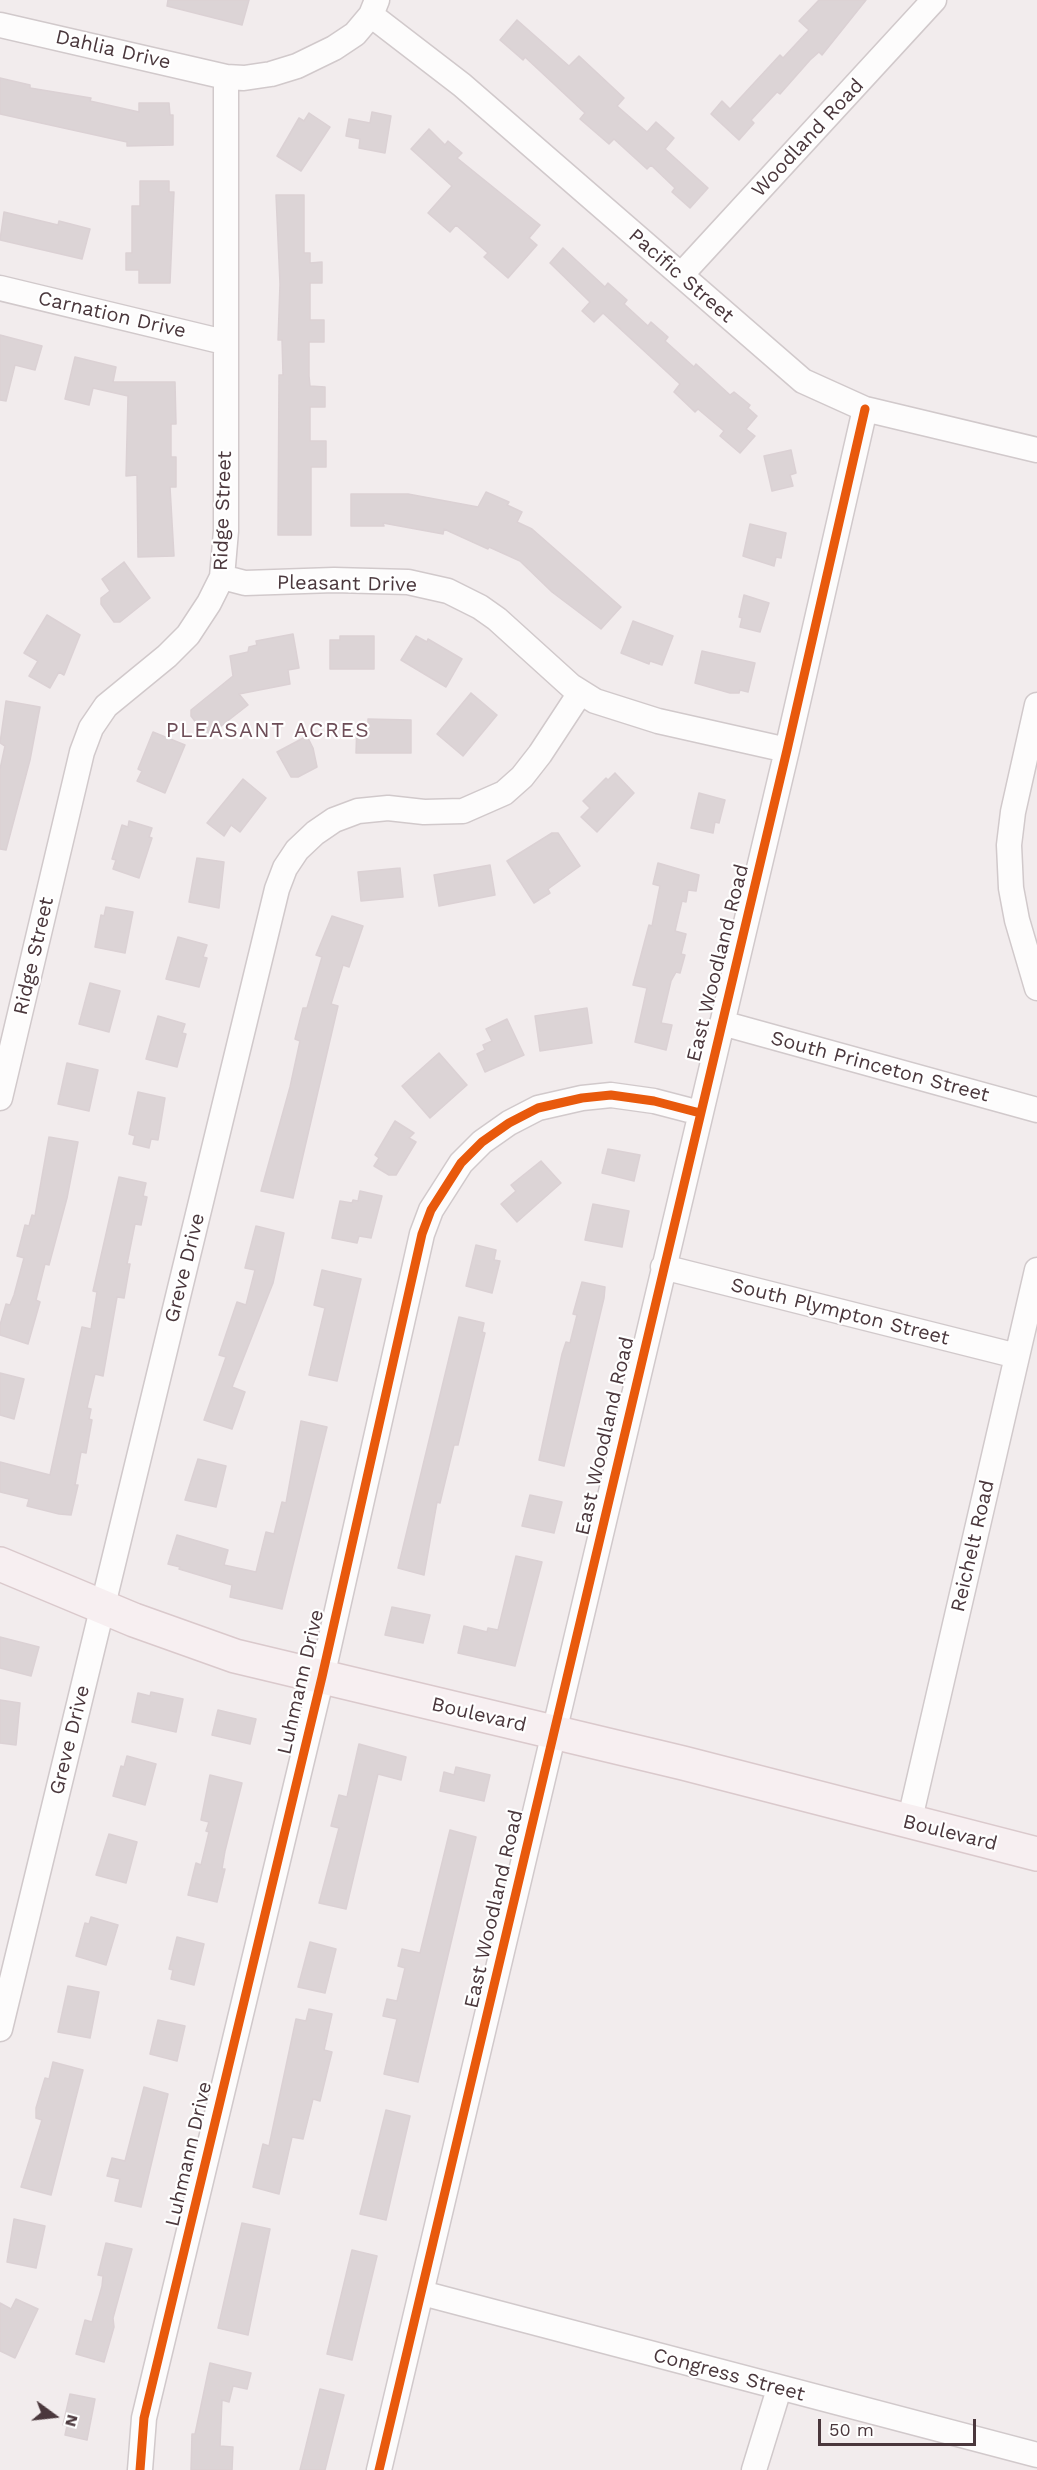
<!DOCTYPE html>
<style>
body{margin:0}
#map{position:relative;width:1037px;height:2470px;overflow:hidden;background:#f2eced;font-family:"Work Sans",sans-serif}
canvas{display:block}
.north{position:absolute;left:24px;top:2386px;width:60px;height:60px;-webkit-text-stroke:4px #fff;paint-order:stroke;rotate:105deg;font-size:16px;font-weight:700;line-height:24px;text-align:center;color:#4a373c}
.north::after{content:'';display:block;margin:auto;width:21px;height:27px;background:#4a373c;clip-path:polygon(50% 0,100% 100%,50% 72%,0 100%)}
.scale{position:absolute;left:818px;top:2419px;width:158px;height:27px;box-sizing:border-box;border:3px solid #4a373c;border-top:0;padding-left:8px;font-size:18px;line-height:21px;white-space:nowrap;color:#4a373c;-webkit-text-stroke:4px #fff;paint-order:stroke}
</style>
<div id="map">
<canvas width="1037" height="2470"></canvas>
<div class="north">N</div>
<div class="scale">50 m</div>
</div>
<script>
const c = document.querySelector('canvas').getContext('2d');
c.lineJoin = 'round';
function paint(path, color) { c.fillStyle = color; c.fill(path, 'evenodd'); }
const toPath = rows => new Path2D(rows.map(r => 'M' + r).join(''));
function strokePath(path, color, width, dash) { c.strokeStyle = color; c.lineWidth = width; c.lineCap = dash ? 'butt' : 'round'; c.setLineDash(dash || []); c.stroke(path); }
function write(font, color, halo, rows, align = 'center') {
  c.font = font + ' "Work Sans",sans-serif'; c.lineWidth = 4.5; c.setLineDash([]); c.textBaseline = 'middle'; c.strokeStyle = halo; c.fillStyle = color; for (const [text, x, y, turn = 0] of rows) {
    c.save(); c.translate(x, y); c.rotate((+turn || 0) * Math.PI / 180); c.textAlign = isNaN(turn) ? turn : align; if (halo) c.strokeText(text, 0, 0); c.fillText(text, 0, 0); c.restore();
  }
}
const building = toPath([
 [168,0,249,0,242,25,167,6,168,0],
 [819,0,866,0,822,55,819,52,810,60,780,94,777,92,751,120,754,123,739,140,711,114,722,101,730,109,780,55,783,58,809,30,799,21,819,0],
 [517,20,569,66,579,56,624,98,617,106,647,132,656,122,674,138,665,149,708,188,690,208,672,192,675,188,651,165,647,169,614,139,609,144,580,119,585,113,525,57,523,60,500,40,517,20],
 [0,78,30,85,30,88,91,98,90,101,139,112,139,103,169,103,170,115,173,115,173,145,127,146,127,142,0,114,0,78],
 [372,112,391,116,385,153,359,148,360,139,346,136,349,119,370,123,372,112],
 [309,113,330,127,301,171,277,156,299,118,304,121,309,113],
 [429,129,445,145,448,141,462,153,457,158,540,225,529,238,537,245,508,278,484,257,488,253,456,225,450,232,428,213,452,186,411,149,429,129],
 [140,181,169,181,169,192,174,192,170,283,139,283,139,270,126,270,126,253,132,253,132,206,140,206,140,181],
 [276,195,304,195,304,253,310,253,310,263,322,262,322,283,310,283,310,320,324,320,324,342,309,342,309,376,310,386,325,387,325,407,310,407,310,441,326,441,326,467,311,467,311,535,278,535,279,375,283,375,282,340,278,340,280,284,276,195],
 [4,212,58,225,59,221,90,229,82,259,0,240,4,212],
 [563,248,605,287,608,283,627,300,624,304,648,326,651,322,668,337,665,341,694,367,696,364,730,395,734,392,750,405,748,408,757,416,746,429,755,436,740,453,720,436,724,431,698,409,695,412,674,392,680,384,603,313,594,322,582,311,590,302,550,263,563,248],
 [0,335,42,346,35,370,15,365,6,401,0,400,0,335],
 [75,357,116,367,113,382,175,382,176,424,171,424,171,457,176,457,176,487,170,487,174,556,138,557,137,475,126,476,128,396,93,388,89,405,65,399,75,357],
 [791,450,796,473,790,475,793,486,772,491,764,456,791,450],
 [486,492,509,502,507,505,522,512,517,522,532,529,621,607,601,629,552,592,520,561,489,547,488,549,444,529,443,534,383,523,384,526,351,526,351,494,408,494,478,507,486,492],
 [750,524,786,533,781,558,776,557,774,566,743,556,750,524],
 [124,562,150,598,120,622,114,622,101,604,101,598,110,591,102,579,124,562],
 [744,595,769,603,760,632,740,627,742,618,739,617,744,595],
 [47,615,80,635,64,675,59,672,50,688,29,676,38,661,24,653,47,615],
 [633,621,673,636,662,665,650,661,649,664,621,653,633,621],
 [293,634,299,668,288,670,290,684,239,694,248,705,207,737,191,716,191,710,233,676,230,656,248,652,249,647,257,645,256,641,293,634],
 [340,636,374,636,374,669,330,669,330,640,340,640,340,636],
 [416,636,427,642,428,639,462,659,446,687,401,660,416,636],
 [702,651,755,663,748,692,740,690,739,693,730,693,695,683,702,651],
 [471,693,497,715,463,756,437,734,471,693],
 [6,701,40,707,30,760,6,850,0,849,0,769,5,746,0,743,6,701],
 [368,719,411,720,411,753,356,753,357,723,368,723,368,719],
 [153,732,185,745,165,793,137,781,142,771,138,769,153,732],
 [307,736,313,748,317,767,298,777,291,777,277,752,307,736],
 [615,773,634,793,597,832,581,817,590,808,583,801,606,778,608,780,615,773],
 [243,779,266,798,240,832,231,825,224,836,207,823,243,779],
 [699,793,725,800,719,823,715,822,713,833,691,828,699,793],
 [129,821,152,828,149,837,152,838,139,878,113,869,116,860,112,859,122,825,128,827,129,821],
 [552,833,558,833,580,866,548,889,550,893,534,903,507,861,552,833],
 [197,858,224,862,219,908,189,902,197,858],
 [658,863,699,875,696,891,688,890,686,902,682,901,675,931,686,934,681,954,685,955,680,973,676,972,671,981,661,1023,672,1025,666,1050,635,1042,647,988,633,985,649,925,652,926,660,886,653,884,658,863],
 [490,865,495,895,439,906,434,875,490,865],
 [400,868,403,897,361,901,358,872,400,868],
 [106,907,133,912,125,953,95,947,101,915,104,916,106,907],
 [332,916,363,926,349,967,343,965,331,1004,338,1006,293,1198,261,1191,290,1087,300,1041,295,1039,303,1008,307,1008,322,957,316,955,332,916],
 [178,937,207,945,203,957,207,958,199,987,166,979,178,937],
 [90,983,120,991,109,1032,79,1024,90,983],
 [587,1008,592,1043,540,1051,535,1016,587,1008],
 [158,1016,185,1024,182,1033,186,1034,177,1067,146,1059,158,1016],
 [507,1019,524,1055,485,1072,477,1054,485,1050,483,1045,492,1041,486,1029,507,1019],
 [439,1053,467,1085,430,1118,402,1086,439,1053],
 [67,1063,98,1070,89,1111,58,1104,67,1063],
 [138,1092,165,1098,158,1140,151,1139,149,1148,133,1144,135,1136,129,1134,138,1092],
 [395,1121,414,1133,409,1138,416,1142,396,1175,389,1175,374,1166,379,1158,375,1155,395,1121],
 [49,1137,78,1142,67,1198,49,1265,45,1264,36,1300,40,1302,28,1344,0,1335,0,1325,6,1304,10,1305,14,1295,24,1258,17,1256,25,1225,29,1226,32,1215,35,1216,49,1137],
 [608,1149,640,1155,634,1181,602,1173,608,1149],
 [541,1161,561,1183,517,1222,501,1204,516,1191,511,1185,541,1161],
 [119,1177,146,1183,143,1196,147,1197,141,1225,135,1224,127,1264,130,1264,124,1298,117,1297,103,1376,95,1374,87,1408,91,1409,89,1419,92,1420,86,1453,81,1452,75,1485,78,1485,71,1515,59,1514,27,1506,29,1499,0,1492,0,1462,50,1475,82,1327,91,1329,97,1292,93,1291,119,1177],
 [360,1191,382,1196,371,1238,359,1236,357,1243,332,1238,340,1201,352,1203,353,1200,358,1201,360,1191],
 [593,1204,629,1211,622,1247,585,1240,593,1204],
 [256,1226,284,1233,273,1283,232,1387,245,1392,232,1429,204,1420,226,1357,219,1355,237,1302,246,1305,255,1270,245,1268,256,1226],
 [476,1245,496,1250,494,1260,500,1261,492,1293,466,1286,476,1245],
 [322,1270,361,1279,337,1381,309,1375,325,1308,314,1305,322,1270],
 [582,1282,605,1287,604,1298,564,1466,539,1460,562,1354,566,1342,570,1343,577,1315,573,1314,582,1282],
 [459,1317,484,1323,482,1332,485,1333,458,1445,454,1445,440,1503,437,1502,424,1575,398,1568,459,1317],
 [0,1373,24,1379,14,1419,0,1415,0,1373],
 [301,1421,327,1427,282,1609,230,1597,232,1585,179,1569,180,1567,168,1564,177,1535,228,1550,224,1565,256,1572,266,1532,274,1534,282,1502,286,1503,301,1421],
 [198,1459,226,1466,216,1507,185,1500,198,1459],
 [530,1495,562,1502,554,1533,522,1526,530,1495],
 [516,1556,542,1562,515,1666,458,1653,464,1626,487,1632,488,1628,498,1630,516,1556],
 [392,1607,430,1615,423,1643,385,1635,392,1607],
 [0,1637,39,1647,31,1676,0,1668,0,1637],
 [151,1692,183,1699,176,1732,132,1722,138,1693,150,1696,151,1692],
 [0,1700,20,1703,16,1745,0,1743,0,1700],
 [218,1710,256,1719,250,1744,212,1735,218,1710],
 [359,1744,406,1757,401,1780,378,1774,346,1909,319,1903,339,1828,331,1826,339,1795,347,1797,359,1744],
 [127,1756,156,1764,145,1805,113,1796,121,1766,124,1767,127,1756],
 [456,1767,490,1775,484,1801,440,1791,444,1772,454,1775,456,1767],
 [210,1775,242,1783,225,1851,222,1869,225,1869,217,1902,188,1895,196,1863,201,1865,209,1832,206,1831,209,1822,201,1820,210,1775],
 [450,1830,476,1837,418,2082,384,2074,397,2019,383,2016,387,1999,397,2001,405,1968,398,1966,402,1949,420,1953,450,1830],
 [109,1834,137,1842,126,1883,96,1875,109,1834],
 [91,1917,118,1925,106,1965,76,1956,85,1923,89,1924,91,1917],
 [177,1937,204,1944,194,1985,171,1979,173,1970,169,1969,177,1937],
 [310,1942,336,1949,325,1993,298,1987,310,1942],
 [68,1986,99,1992,90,2038,58,2032,68,1986],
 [309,2009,332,2014,324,2050,332,2052,320,2101,313,2099,303,2139,292,2137,279,2194,253,2187,263,2144,269,2146,296,2019,306,2021,309,2009],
 [158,2020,185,2026,177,2061,150,2054,158,2020],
 [53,2062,83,2070,51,2195,21,2187,42,2120,36,2118,36,2108,45,2078,49,2079,53,2062],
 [144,2087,168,2094,141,2207,115,2201,120,2179,107,2176,112,2158,125,2161,144,2087],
 [386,2110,410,2116,386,2220,360,2214,386,2110],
 [14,2219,45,2226,36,2268,7,2262,14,2219],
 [242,2223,270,2229,248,2335,218,2328,242,2223],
 [106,2243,132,2249,113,2318,114,2327,104,2362,76,2354,85,2320,92,2322,102,2286,103,2276,98,2275,106,2243],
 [352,2250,377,2256,352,2360,327,2354,352,2250],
 [16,2299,38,2309,15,2358,0,2351,0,2303,11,2309,16,2299],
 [210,2363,251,2373,247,2389,233,2386,229,2402,222,2400,220,2446,233,2447,232,2470,191,2470,192,2434,195,2434,210,2363],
 [320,2389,344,2395,333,2438,325,2470,300,2470,320,2389],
 [70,2394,95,2399,87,2440,65,2435,67,2426,63,2425,70,2394]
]);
paint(building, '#dcd4d6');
strokePath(building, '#dbd1d4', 1.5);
const street = toPath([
 [371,15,462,85,803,381,865,409,1037,450],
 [0,25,226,77,244,78,271,74,297,66,334,48,355,34,371,15,377,0],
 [681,275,934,0],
 [0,288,224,342],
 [222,577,245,583,334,580,408,582,448,591,480,607,497,619,571,686,595,701,658,721,787,750],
 [1037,705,1013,812,1009,845,1011,888,1017,920,1037,988],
 [722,1023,1037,1110],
 [0,1098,82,752,91,728,106,706,167,656,188,635,209,603,222,577,226,531,226,77],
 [663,1267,1017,1356],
 [909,1823,1037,1270],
 [0,2029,277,889,285,868,297,850,315,833,334,820,358,811,388,808,424,812,463,811,504,793,522,777,540,754,580,693],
 [422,2293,1037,2455],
 [140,2470,144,2418,322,1677,422,1234,431,1210,461,1163,482,1142,509,1123,538,1108,582,1098,611,1095,654,1101,700,1113],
 [379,2470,787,750,865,409],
 [754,2470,779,2389]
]);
const secondary = toPath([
 [0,1564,134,1620,235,1656,683,1763,1037,1854]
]);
strokePath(street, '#d1c9cb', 27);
strokePath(secondary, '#dac9cc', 36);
strokePath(street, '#fdfcfc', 24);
strokePath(secondary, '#f7eff1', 33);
strokePath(toPath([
 [140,2470,144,2418,322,1677,422,1234,431,1210,461,1163,482,1142,509,1123,538,1108,582,1098,611,1095,654,1101,700,1113],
 [379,2470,787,750,865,409]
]), '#e8590c', 9);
write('20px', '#4a373c', '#fff', [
 ["Dahlia Drive",113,50,13],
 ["Woodland Road",808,138,-47],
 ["Pacific Street",681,276,41],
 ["Carnation Drive",112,315,13],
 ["Ridge Street",223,511,-88],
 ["Pleasant Drive",347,584,1],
 ["Ridge Street",34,956,-77],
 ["East Woodland Road",718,963,-76],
 ["South Princeton Street",880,1067,15],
 ["Greve Drive",185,1268,-76],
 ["South Plympton Street",840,1312,14],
 ["East Woodland Road",605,1436,-77],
 ["Reichelt Road",973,1546,-77],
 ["Luhmann Drive",301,1682,-77],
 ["Boulevard",479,1715,13],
 ["Greve Drive",70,1740,-76],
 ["Boulevard",950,1833,14],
 ["East Woodland Road",494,1909,-77],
 ["Luhmann Drive",189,2154,-77],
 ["Congress Street",729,2375,15]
]);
c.letterSpacing = '1.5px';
write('21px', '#6d4d57', '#fff', [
 ["PLEASANT ACRES",268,731]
]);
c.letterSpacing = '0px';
</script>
